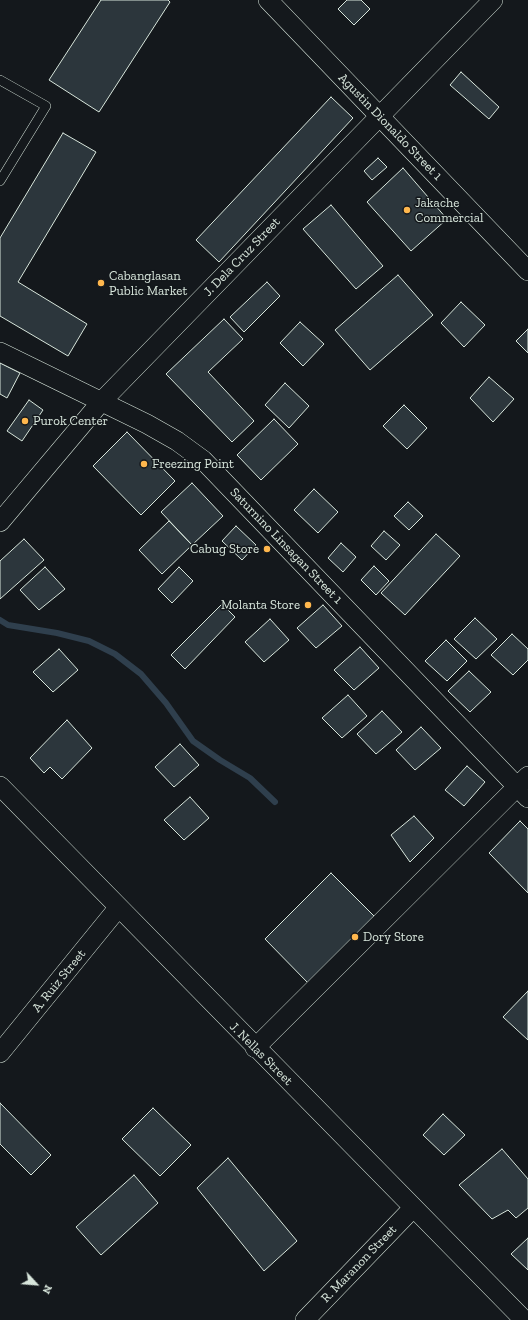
<!DOCTYPE html>
<style>
body{margin:0}
#map{position:relative;width:528px;height:1320px;overflow:hidden;background:#14181c;font-family:"Zilla Slab",serif}
canvas{display:block}
.north{position:absolute;left:16px;top:1264px;width:40px;height:40px;-webkit-text-stroke:3px #14181c;paint-order:stroke;rotate:116deg;font-size:11px;font-weight:700;line-height:16px;text-align:center;color:#d8e6dc}
.north::after{content:'';display:block;margin:auto;width:14px;height:18px;background:#d8e6dc;clip-path:polygon(50% 0,100% 100%,50% 72%,0 100%)}
</style>
<div id="map">
<canvas width="528" height="1320"></canvas>
<div class="north">N</div>
</div>
<script>
const c = document.querySelector('canvas').getContext('2d');
c.lineJoin = 'round';
const toPath = rows => new Path2D(rows.map(r => 'M' + r).join(''));
function strokePath(path, color, width, dash) { c.strokeStyle = color; c.lineWidth = width; c.lineCap = dash ? 'butt' : 'round'; c.setLineDash(dash || []); c.stroke(path); }
function paint(path, color) { c.fillStyle = color; c.fill(path, 'evenodd'); }
function write(font, color, halo, rows, align = 'center') {
  c.font = font + ' "Zilla Slab",serif'; c.lineWidth = 3; c.setLineDash([]); c.textBaseline = 'middle'; c.strokeStyle = halo; c.fillStyle = color; for (const [text, x, y, turn = 0] of rows) {
    c.save(); c.translate(x, y); c.rotate((+turn || 0) * Math.PI / 180); c.textAlign = isNaN(turn) ? turn : align; if (halo) c.strokeText(text, 0, 0); c.fillText(text, 0, 0); c.restore();
  }
}
strokePath(toPath([
 [0,620,8,625,57,633,89,641,115,654,141,674,166,703,193,741,220,760,250,778,275,802]
]), '#2f3f4d', 6);
const building = toPath([
 [101,0,168,0,170,2,99,112,49,80,101,0],
 [347,0,361,0,370,9,354,25,338,9,347,0],
 [461,72,499,107,489,119,450,85,461,72],
 [331,97,353,118,219,262,196,240,331,97],
 [63,133,96,152,18,282,87,324,68,356,0,316,0,238,63,133],
 [378,158,387,167,372,180,364,171,378,158],
 [403,168,447,219,411,251,367,202,403,168],
 [331,205,383,266,356,289,303,229,331,205],
 [398,275,433,315,370,370,335,330,398,275],
 [267,282,280,296,244,332,230,317,267,282],
 [461,302,485,325,464,347,441,323,461,302],
 [224,319,243,339,208,372,254,421,232,442,166,374,224,319],
 [300,322,324,344,303,366,280,343,300,322],
 [528,329,528,353,516,341,528,329],
 [0,363,20,373,7,398,0,394,0,363],
 [489,377,514,399,493,422,470,398,489,377],
 [285,383,309,406,289,428,265,405,285,383],
 [29,400,43,410,22,441,7,431,29,400],
 [404,405,427,428,407,449,383,426,404,405],
 [274,419,298,444,261,480,237,455,274,419],
 [127,432,175,481,141,515,93,466,127,432],
 [192,483,223,516,192,545,161,512,192,483],
 [314,489,338,512,318,533,294,510,314,489],
 [408,502,423,516,409,530,394,516,408,502],
 [169,521,192,545,162,574,139,550,169,521],
 [236,526,256,545,242,560,222,541,236,526],
 [384,531,400,545,386,560,371,546,384,531],
 [436,534,460,556,405,615,381,593,436,534],
 [24,539,44,560,0,599,0,561,24,539],
 [341,543,356,557,343,572,328,558,341,543],
 [374,566,389,581,376,595,361,580,374,566],
 [45,567,65,589,39,610,20,590,45,567],
 [179,567,193,581,172,603,158,589,179,567],
 [222,604,235,617,185,669,171,655,222,604],
 [323,605,342,626,316,648,297,628,323,605],
 [475,618,497,639,476,659,454,639,475,618],
 [270,619,289,640,264,662,245,642,270,619],
 [512,634,528,649,528,660,513,675,491,655,512,634],
 [446,640,467,661,447,681,425,661,446,640],
 [360,647,379,668,354,690,334,670,360,647],
 [59,649,78,670,53,692,33,672,59,649],
 [469,671,491,692,470,712,448,691,469,671],
 [348,695,367,716,342,738,322,718,348,695],
 [382,711,402,732,376,754,357,734,382,711],
 [67,720,92,748,62,779,50,767,44,773,30,758,67,720],
 [421,727,441,748,415,770,396,750,421,727],
 [180,744,199,765,174,787,155,767,180,744],
 [467,766,485,782,464,806,445,790,467,766],
 [190,797,209,818,184,840,164,820,190,797],
 [414,816,434,838,410,862,391,835,414,816],
 [520,821,528,829,528,893,489,853,520,821],
 [331,873,374,916,308,983,265,939,331,873],
 [528,991,528,1040,503,1017,528,991],
 [0,1103,51,1155,31,1175,0,1144,0,1103],
 [153,1108,191,1145,160,1176,122,1139,153,1108],
 [443,1114,465,1135,444,1155,423,1135,443,1114],
 [502,1149,528,1179,528,1208,516,1218,508,1210,492,1219,459,1185,502,1149],
 [228,1158,297,1241,264,1271,197,1188,228,1158],
 [134,1175,158,1203,101,1255,76,1227,134,1175],
 [528,1238,528,1270,511,1254,528,1238]
]);
paint(building, '#2c363c');
strokePath(building, '#d8e6dc', 1);
const service = toPath([
 [0,80,46,106,0,181]
]);
const minor = toPath([
 [268,0,528,271],
 [0,352,147,424,177,441,203,460,528,798],
 [0,522,101,402,493,0],
 [0,786,524,1320],
 [255,1048,528,776],
 [0,1053,118,908],
 [305,1320,413,1208]
]);
strokePath(service, '#d8e6dc', 10);
strokePath(minor, '#d8e6dc', 20);
strokePath(service, '#14181c', 9);
strokePath(minor, '#14181c', 19);
for (const [x, y, r, color] of [
 [407,210,4,"#ffb74d"],
 [101,283,4,"#ffb74d"],
 [25,421,4,"#ffb74d"],
 [144,464,4,"#ffb74d"],
 [267,549,4,"#ffb74d"],
 [308,605,4,"#ffb74d"],
 [355,937,4,"#ffb74d"]
]) { const dot = new Path2D(); dot.arc(x, y, r, 0, 2 * Math.PI); c.fillStyle = color; c.fill(dot); strokePath(dot, '#14181c', 1.5); }
write('13px', '#d8e6dc', '#14181c', [
 ["Agustin Dionaldo Street 1",390,127,46],
 ["J. Dela Cruz Street",242,257,-46],
 ["Saturnino Linsagan Street 1",286,546,46],
 ["A. Ruiz Street",59,981,-51],
 ["J. Nellas Street",261,1054,45],
 ["R. Maranon Street",359,1264,-46]
]);
write('13px', '#d8e6dc', '#14181c', [
 ["Jakache",415,203],
 ["Commercial",415,218],
 ["Cabanglasan",109,276],
 ["Public Market",109,291],
 ["Purok Center",33,421],
 ["Freezing Point",152,464],
 ["Cabug Store",259,549,"right"],
 ["Molanta Store",300,605,"right"],
 ["Dory Store",363,937]
], 'left');
</script>
